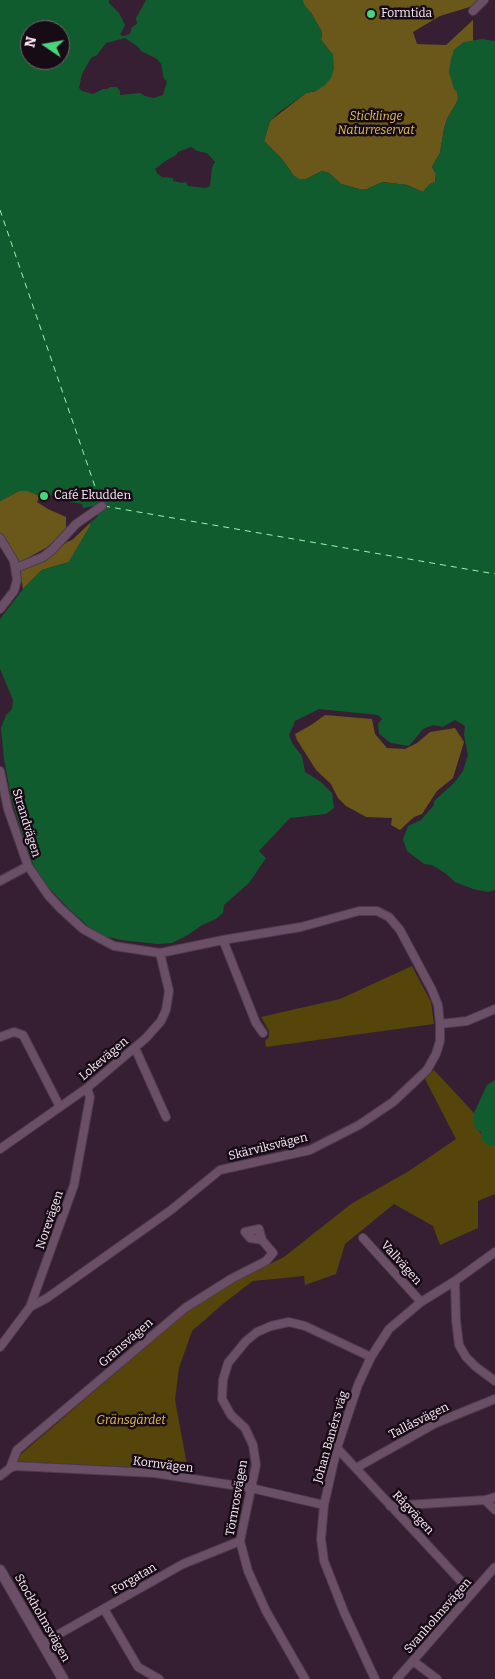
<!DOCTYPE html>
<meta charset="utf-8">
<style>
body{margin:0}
#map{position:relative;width:495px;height:1679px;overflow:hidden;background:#361e33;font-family:Bitter,serif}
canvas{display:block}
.north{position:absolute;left:20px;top:20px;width:50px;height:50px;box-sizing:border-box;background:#170c16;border:1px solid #736672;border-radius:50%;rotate:282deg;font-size:14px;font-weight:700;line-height:20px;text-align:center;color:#feedfb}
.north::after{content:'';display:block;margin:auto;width:18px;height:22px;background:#46d77a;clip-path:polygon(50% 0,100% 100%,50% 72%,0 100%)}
</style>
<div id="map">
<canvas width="495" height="1679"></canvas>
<div class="north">N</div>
</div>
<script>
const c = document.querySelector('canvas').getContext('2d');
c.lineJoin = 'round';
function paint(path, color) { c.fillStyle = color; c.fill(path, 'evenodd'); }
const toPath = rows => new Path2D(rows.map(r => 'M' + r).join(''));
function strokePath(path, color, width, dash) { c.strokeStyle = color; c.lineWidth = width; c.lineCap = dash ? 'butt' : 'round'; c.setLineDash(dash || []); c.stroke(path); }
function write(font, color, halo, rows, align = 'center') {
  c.font = font + ' Bitter,serif'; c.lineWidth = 5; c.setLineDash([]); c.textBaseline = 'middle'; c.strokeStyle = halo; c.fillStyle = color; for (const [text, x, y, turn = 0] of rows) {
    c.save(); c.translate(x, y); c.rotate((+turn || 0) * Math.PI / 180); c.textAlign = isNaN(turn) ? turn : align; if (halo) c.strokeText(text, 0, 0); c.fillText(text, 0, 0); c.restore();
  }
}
paint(toPath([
 [412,966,431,1002,434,1024,266,1047,265,1041,269,1037,269,1031,261,1017,340,999],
 [434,1070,474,1113,474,1124,489,1145,495,1145,495,1194,478,1201,478,1228,440,1245,433,1226,394,1204,345,1244,336,1274,305,1285,304,1276,253,1281,224,1303,192,1331,179,1368,175,1400,188,1470,13,1461,205,1296,284,1257,351,1204,409,1171,456,1139,425,1079]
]), '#56450b');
paint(toPath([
 [303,0,487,0,473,6,440,16,413,32,417,44,446,45,473,20,473,42,464,42,454,50,458,100,447,119,444,129,440,153,432,167,436,174,435,182,430,184,423,192,407,185,383,182,367,189,359,189,341,184,329,173,322,171,306,179,300,180,294,176,282,159,264,141,270,121,306,93,316,91,333,55,321,40,322,32,311,13,303,4],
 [19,491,28,491,40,496,37,502,48,509,66,517,66,531,46,548,18,563,5,539,0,534,0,501],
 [90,523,90,526,69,562,42,570,23,589,20,571,46,559,67,542,72,540],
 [325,715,372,719,375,734,387,748,405,749,417,743,430,732,455,728,464,742,453,778,437,791,422,814,414,817,400,830,391,825,392,818,366,817,346,806,338,798,331,784,316,770,297,740,295,734,311,725]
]), '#6a571a');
paint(toPath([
 [0,0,109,0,109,3,119,13,125,25,120,35,124,36,130,34,132,27,137,24,136,18,146,0,303,0,304,4,311,13,322,32,321,40,333,55,334,69,331,78,325,85,316,91,306,93,278,113,270,121,264,141,282,159,294,176,300,179,306,179,322,171,329,173,341,184,359,189,367,189,382,182,407,185,423,192,430,184,435,182,436,174,432,167,440,153,444,129,447,119,458,100,458,93,454,89,449,72,451,59,454,50,464,42,482,39,495,41,495,890,488,892,473,889,455,882,445,873,432,865,424,864,407,851,403,839,408,826,421,820,434,805,434,801,454,783,463,771,468,755,464,735,465,726,455,720,443,727,433,725,423,729,409,746,391,743,379,734,378,724,382,719,378,715,319,709,295,721,289,735,292,743,302,756,305,772,321,782,332,793,334,808,326,814,290,818,259,851,266,858,249,883,224,905,223,913,216,919,202,925,188,935,172,943,157,944,121,940,104,936,89,927,68,908,50,889,35,868,29,855,11,797,4,759,1,728,6,715,12,709,13,700,0,669,0,619,23,589,42,570,69,562,90,526,90,523,98,516,93,506,83,508,82,504,63,501,43,491,40,496,28,491,19,491,0,501],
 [30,30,60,30,60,60,30,60],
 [125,38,137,46,141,51,157,59,161,64,164,79,167,81,163,95,153,98,145,96,140,93,120,95,120,91,117,87,110,87,107,89,103,89,93,94,82,91,79,88,82,74,91,58,97,55,106,43],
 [191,147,197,151,207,153,215,162,212,167,210,186,206,188,188,186,186,182,182,183,173,181,173,178,162,177,157,173,155,169,164,162,176,155,178,152],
 [495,1080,495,1145,489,1146,481,1139,481,1132,476,1129,474,1124,474,1113,487,1085]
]), '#115c2e');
strokePath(toPath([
 [0,210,101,504],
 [104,506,495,574]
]), '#97f6b0', 1, [6, 5]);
const street = toPath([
 [473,11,484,0],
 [0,538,14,561,17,580,14,591,0,609],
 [16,568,43,557,52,550,76,524,102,506],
 [0,771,8,809,28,866,48,895,60,908,83,929,99,938,114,946,160,953,223,940,301,927,359,911,377,911,389,917,400,930,432,990,438,1005,440,1024,440,1041,436,1054,427,1070,393,1102,359,1125,310,1150,220,1170,171,1210,47,1298,30,1307],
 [0,881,28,866],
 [223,940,256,1023,263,1033],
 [440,1024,467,1021,495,1009],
 [0,1037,14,1032,23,1035,60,1107],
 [135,1048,166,1117],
 [0,1149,87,1088,146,1038,161,1021,166,1010,169,991,160,953],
 [363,1238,421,1302],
 [455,1281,456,1320,459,1345,466,1357,476,1367,495,1381],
 [0,1347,30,1307,74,1185,90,1097,87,1088],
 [337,1448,472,1593],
 [10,1468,17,1450,185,1308,231,1279,266,1261,273,1253,262,1240,259,1229,245,1232,250,1238,262,1240],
 [356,1468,436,1423,495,1399],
 [0,1476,10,1468,15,1466,154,1473,251,1488,324,1505],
 [485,1500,495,1510],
 [390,1506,485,1500,495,1497],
 [104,1609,138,1667,159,1679],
 [43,1643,183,1564,240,1541],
 [413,1661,437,1679],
 [305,1679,266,1611,248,1571,240,1541,256,1465,253,1445,245,1428,231,1415,222,1399,223,1380,228,1363,246,1341,257,1332,271,1326,289,1322,305,1326,371,1357],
 [375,1679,344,1612,324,1561,321,1539,324,1505,337,1448,358,1385,371,1357,389,1329,421,1302,455,1281,495,1252],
 [397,1679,495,1567]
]);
const secondary = toPath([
 [0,1570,63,1679]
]);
strokePath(street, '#4e3a4c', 10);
strokePath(secondary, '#4e3a4c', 12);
strokePath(street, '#6a4f66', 8);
strokePath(secondary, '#6a4f66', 10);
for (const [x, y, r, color] of [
 [371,14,5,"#46d77a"],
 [44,496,5,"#46d77a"]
]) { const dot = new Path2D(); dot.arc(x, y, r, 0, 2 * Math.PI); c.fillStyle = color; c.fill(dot); strokePath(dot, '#170c16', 2); }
write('12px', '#feedfb', '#170c16', [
 ["Formtida",381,14],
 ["Café Ekudden",54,496]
], 'left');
write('italic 12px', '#e4c154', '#170c16', [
 ["Sticklinge",376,117],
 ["Naturreservat",376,131],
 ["Gränsgärdet",131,1421]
]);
write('12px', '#feedfb', '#170c16', [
 ["Strandvägen",26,823,73],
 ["Lokevägen",104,1059,-40],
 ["Skärviksvägen",268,1147,-14],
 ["Norevägen",50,1220,-71],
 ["Vallvägen",401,1263,48],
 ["Gränsvägen",126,1343,-41],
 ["Tallåsvägen",419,1421,-27],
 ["Johan Banérs väg",331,1437,-74],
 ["Kornvägen",163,1465,7],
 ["Törnrosvägen",237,1498,-80],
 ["Rågvägen",413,1513,47],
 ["Forgatan",134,1579,-30],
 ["Svanholmsvägen",438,1616,-49],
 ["Stockholmsvägen",42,1618,60]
]);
</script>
